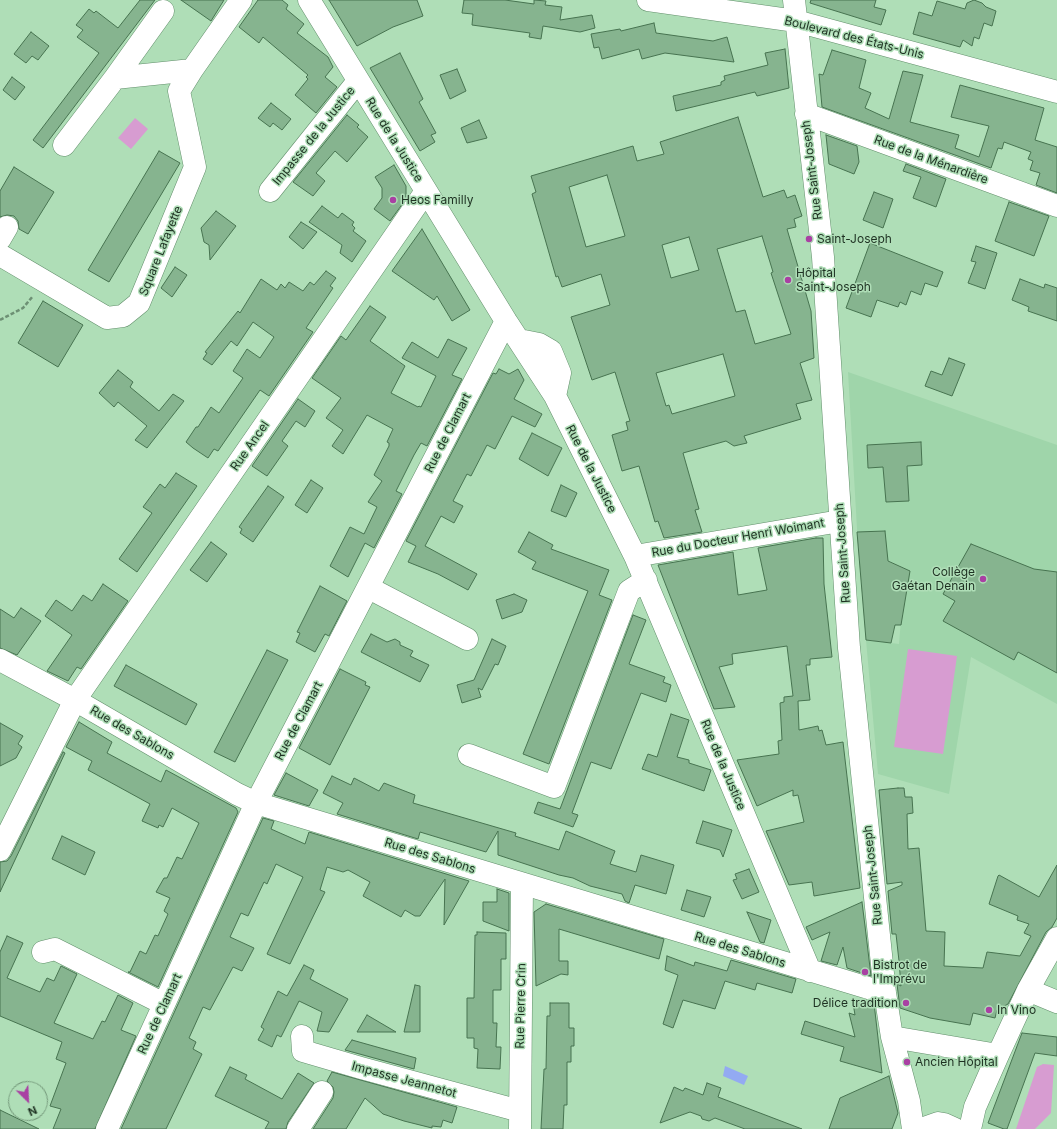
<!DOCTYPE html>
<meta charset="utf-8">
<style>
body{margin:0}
#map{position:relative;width:1057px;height:1129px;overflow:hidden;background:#afdeb7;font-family:Inter,sans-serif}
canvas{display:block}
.north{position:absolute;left:8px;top:1081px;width:40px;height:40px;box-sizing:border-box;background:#afdeb7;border:1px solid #75997b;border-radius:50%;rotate:156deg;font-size:11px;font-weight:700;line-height:16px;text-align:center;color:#1e3122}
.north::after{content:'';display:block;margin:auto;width:14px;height:18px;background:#a940a3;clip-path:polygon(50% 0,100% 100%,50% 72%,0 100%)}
</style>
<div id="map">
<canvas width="1057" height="1129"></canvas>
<div class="north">N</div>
</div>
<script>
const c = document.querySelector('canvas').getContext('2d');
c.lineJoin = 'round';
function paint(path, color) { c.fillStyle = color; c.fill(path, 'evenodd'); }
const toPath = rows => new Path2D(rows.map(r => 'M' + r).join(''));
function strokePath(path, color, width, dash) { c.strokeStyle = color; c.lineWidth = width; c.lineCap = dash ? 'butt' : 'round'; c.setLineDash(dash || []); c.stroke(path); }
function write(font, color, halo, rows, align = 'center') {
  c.font = font + ' Inter,sans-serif'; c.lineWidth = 3; c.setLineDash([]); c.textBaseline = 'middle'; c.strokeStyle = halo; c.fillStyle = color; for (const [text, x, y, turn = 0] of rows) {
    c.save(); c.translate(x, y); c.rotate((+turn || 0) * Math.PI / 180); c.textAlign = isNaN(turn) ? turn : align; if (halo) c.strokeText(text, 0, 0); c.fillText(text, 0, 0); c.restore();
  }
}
paint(toPath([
 [848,372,1057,445,1057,704,971,657,949,794,878,774,866,640,899,644,901,620,910,571,858,546]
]), '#9fd5aa');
paint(toPath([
 [135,118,148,129,131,149,118,138],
 [908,649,957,656,943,754,894,747],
 [1043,1064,1054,1065,1051,1113,1035,1129,1016,1129,1037,1067]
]), '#d79cd1');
paint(toPath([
 [725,1066,748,1076,744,1085,723,1076]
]), '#93aaf2');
const building = toPath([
 [140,0,155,0,43,148,33,140,99,53,77,37,83,30,76,25,89,9,94,13,96,11,118,28,140,0],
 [181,0,224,0,211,21,181,0],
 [258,0,282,0,288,5,286,9,304,24,297,33,328,57,333,67,325,77,337,87,316,113,295,95,308,79,306,77,308,75,263,37,259,43,239,27,258,0],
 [329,0,417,0,423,16,393,27,357,46,329,0],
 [464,0,505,0,534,4,534,0,546,1,545,5,562,7,560,20,592,15,595,28,580,32,543,26,541,39,529,37,530,33,472,25,473,14,462,13,464,0],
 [811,0,876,0,874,7,886,10,881,25,810,3,811,0],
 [974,0,982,3,986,7,996,11,992,26,984,23,979,39,974,37,972,46,963,40,960,47,913,34,919,12,932,16,937,1,965,9,967,3,974,0],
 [654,23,656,33,713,41,727,37,734,62,665,53,642,59,639,49,602,59,599,47,594,48,591,34,620,29,621,31,654,23],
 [31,32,49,46,38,60,32,56,26,63,14,54,31,32],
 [785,49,789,88,757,96,755,92,676,111,673,96,721,85,721,82,725,80,724,76,768,65,765,53,785,49],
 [832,50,866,60,859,88,871,93,865,108,889,119,903,71,923,75,910,122,959,135,955,148,979,157,989,126,951,117,960,85,1044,108,1035,140,1057,147,1057,193,1036,185,1040,173,1030,170,1033,161,1028,159,1031,152,1004,142,1002,149,998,148,991,168,822,107,819,74,823,75,832,50],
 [400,53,423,99,419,102,436,133,431,135,435,142,420,151,370,68,400,53],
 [457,69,466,91,450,99,440,75,457,69],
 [12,77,25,87,15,100,3,90,12,77],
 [271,103,291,119,282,130,273,123,270,127,258,118,271,103],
 [347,115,359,125,357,127,368,137,347,162,335,151,316,173,325,181,313,196,293,182,347,115],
 [738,117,763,197,784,190,787,198,795,195,802,216,794,219,796,227,787,229,811,311,814,358,800,363,812,400,796,404,801,419,744,436,747,443,734,446,726,441,683,453,699,509,695,510,702,532,664,538,658,521,655,522,639,466,622,471,612,435,628,430,626,422,630,421,615,372,592,380,571,317,610,305,601,274,562,287,558,276,556,277,532,194,536,192,531,176,633,146,637,161,664,154,660,142,738,117],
 [607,175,625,236,586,247,569,187,607,175],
 [762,236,773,272,771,273,791,334,755,344,745,310,736,312,717,249,762,236],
 [689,237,699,270,671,278,662,245,689,237],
 [723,354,735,396,672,414,669,405,666,406,656,373,723,354],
 [479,120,487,138,467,143,461,128,479,120],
 [826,135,857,146,859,162,854,174,829,164,826,135],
 [159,151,180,163,109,282,88,270,159,151],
 [906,164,946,179,936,207,913,198,921,177,903,171,906,164],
 [394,165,406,186,406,199,390,221,374,209,382,198,382,188,375,177,394,165],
 [14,167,54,192,28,234,19,229,18,221,14,216,7,215,0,217,0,191,14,167],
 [874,192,893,199,883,228,863,220,874,192],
 [1009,202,1049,216,1034,256,995,241,1009,202],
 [322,206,338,218,342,213,354,222,352,225,355,228,353,231,366,241,352,262,340,253,342,245,309,222,322,206],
 [216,211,236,226,210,260,209,245,204,242,201,228,216,211],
 [301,222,317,232,303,249,289,237,301,222],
 [422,229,470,310,452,321,437,296,434,300,392,271,422,229],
 [870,243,943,272,937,287,925,283,921,295,911,291,906,305,900,302,898,307,877,300,871,317,846,308,870,243],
 [976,246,997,253,985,289,968,283,976,262,971,261,976,246],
 [175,267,187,275,172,297,161,288,175,267],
 [326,271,336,278,330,286,333,288,306,328,313,332,269,396,260,390,218,451,214,449,208,458,193,448,186,442,196,427,198,427,211,407,219,413,243,378,233,371,247,349,260,358,274,337,253,322,237,346,231,341,212,365,203,359,207,353,205,352,238,311,240,313,261,279,277,290,281,284,285,288,289,282,303,291,310,282,314,285,326,271],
 [1020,279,1044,288,1045,284,1057,288,1057,321,1028,311,1029,307,1012,300,1020,279],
 [43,301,83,325,58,367,18,343,43,301],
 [370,306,386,317,370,341,405,366,391,393,418,407,419,406,421,407,436,376,402,358,412,342,438,358,448,339,467,348,452,375,462,379,427,446,421,443,414,455,396,491,402,494,374,548,365,543,348,577,330,566,350,527,364,534,377,507,368,502,382,481,374,475,389,446,389,443,387,442,393,429,367,415,343,454,332,446,343,430,326,418,341,398,312,378,341,336,346,340,370,306],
 [949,358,965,364,952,396,925,386,931,371,942,375,949,358],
 [499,369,509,374,518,369,524,380,514,399,542,414,535,427,512,416,495,449,487,445,471,476,467,474,453,501,463,506,454,523,441,516,425,546,477,574,468,590,438,574,408,562,416,546,406,541,493,373,496,374,499,369],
 [118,370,133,382,130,387,159,411,173,394,184,401,147,448,135,440,147,426,118,402,114,407,99,393,118,370],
 [298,399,315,411,305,427,296,421,282,441,288,446,267,476,252,466,298,399],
 [532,433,562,448,548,476,519,459,532,433],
 [921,442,922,465,907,466,909,501,886,502,883,467,868,468,867,445,921,442],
 [176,473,197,486,137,572,119,559,152,513,143,507,160,484,165,488,176,473],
 [311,480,323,488,307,513,295,505,311,480],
 [561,485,577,493,566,517,551,511,561,485],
 [268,486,284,497,253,542,240,533,242,529,239,527,268,486],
 [885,531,888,561,910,571,901,625,895,625,891,643,866,640,857,532,885,531],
 [529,532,553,545,551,549,609,570,599,595,612,600,549,764,523,754,588,591,532,569,536,562,518,552,529,532],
 [816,538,823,538,824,584,832,657,810,659,810,665,806,665,810,700,798,701,799,730,818,726,819,731,822,730,826,745,843,742,860,888,814,896,812,882,789,885,766,831,804,822,798,795,793,796,793,790,757,806,737,760,779,754,778,741,782,740,780,703,784,702,784,697,793,696,787,646,732,654,733,664,719,667,735,707,714,709,658,565,733,552,738,595,767,590,758,548,816,538],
 [211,542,227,554,207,582,190,570,211,542],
 [971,544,1034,569,1057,572,1057,673,1018,652,1014,660,943,621,955,601,943,594,971,544],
 [103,584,128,601,81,669,77,667,68,681,47,671,72,635,45,616,56,600,72,611,83,595,92,601,103,584],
 [320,586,347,601,329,636,325,634,315,652,296,642,300,633,297,632,320,586],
 [514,594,527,600,522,612,502,619,496,600,514,594],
 [21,608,41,621,17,655,0,648,0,609,14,618,21,608],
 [633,615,646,620,629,664,665,677,663,682,671,685,666,702,641,693,611,769,591,762,572,813,578,815,573,827,534,813,538,802,560,809,633,615],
 [371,634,387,642,395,639,400,642,400,645,413,651,410,656,429,665,420,682,361,652,371,634],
 [492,639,506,646,498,665,495,664,482,690,478,688,481,697,462,703,457,685,474,680,492,639],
 [267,650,288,660,235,762,214,752,267,650],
 [126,665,197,704,186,725,114,686,126,665],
 [340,669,366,682,365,685,370,687,330,765,299,748,340,669],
 [671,714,689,720,677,757,689,760,689,763,711,770,704,791,642,769,648,754,657,757,671,714],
 [79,722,112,742,107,753,161,782,166,770,236,808,238,812,158,987,128,972,130,972,140,951,146,954,155,935,158,936,168,914,164,911,170,898,156,892,164,878,167,878,177,857,182,859,199,823,172,808,163,827,159,825,158,828,142,821,150,804,88,770,92,761,66,747,79,722],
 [0,723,23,736,18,744,22,747,16,758,0,766,0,723],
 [63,752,65,753,0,892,0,862,7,861,11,856,63,752],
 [286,773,318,790,309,806,274,795,286,773],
 [332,776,351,785,354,778,379,791,384,783,415,795,413,803,516,833,515,836,559,850,566,831,615,851,610,864,636,872,641,855,674,865,666,894,635,885,629,903,625,901,622,894,590,886,573,878,559,875,498,855,498,831,486,852,420,832,418,839,337,814,343,803,323,793,332,776],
 [898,788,904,788,905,797,912,797,913,813,907,814,908,849,919,848,926,931,945,932,944,966,983,968,987,952,1020,956,1031,936,1024,933,1029,924,1017,920,1018,916,989,904,998,876,999,875,1039,897,1057,865,1057,918,1052,927,1046,932,1008,1004,997,1010,995,1018,973,1013,970,1025,930,1018,900,1008,897,984,901,986,899,961,896,934,892,934,888,891,902,885,902,882,887,884,879,790,898,788],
 [263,818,274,821,271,829,305,844,309,832,469,881,444,925,445,879,420,916,415,916,405,910,401,917,363,896,370,882,348,870,343,872,327,867,320,890,325,892,290,964,267,954,303,877,276,864,267,884,264,882,248,916,241,913,230,937,254,948,242,971,233,967,210,1010,203,1007,189,1038,196,1042,193,1049,202,1054,166,1129,121,1129,263,818],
 [703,821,732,830,723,857,720,850,696,843,703,821],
 [62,836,95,852,85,875,52,859,62,836],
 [749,869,759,892,742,899,733,880,737,879,735,874,749,869],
 [497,889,509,893,509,931,483,921,483,902,497,902,497,889],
 [687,890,711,897,704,917,681,910,687,890],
 [862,902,865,926,871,976,847,968,843,947,837,965,821,961,830,932,812,940,806,927,862,902],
 [546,904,664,939,659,959,559,929,559,961,568,961,568,975,561,974,536,986,534,912,546,904],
 [747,912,771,920,764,943,760,942,747,912],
 [477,932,506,933,506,959,501,959,501,990,493,990,493,1023,497,1023,496,1047,501,1047,500,1069,477,1068,478,1049,474,1048,474,1038,467,1038,467,998,474,998,475,935,477,935,477,932],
 [7,936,23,943,7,978,40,992,47,978,54,981,61,966,77,974,54,1023,93,1039,102,1021,105,1022,118,995,133,1003,121,1030,136,1036,95,1129,53,1129,61,1109,50,1106,66,1063,56,1059,62,1042,0,1016,0,952,7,936],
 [667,956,694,966,695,962,727,971,731,960,796,979,792,993,757,983,755,990,725,981,715,1009,683,1000,673,1028,663,1024,678,975,665,970,667,956],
 [304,965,314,970,310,979,348,999,329,1032,317,1031,322,1012,299,1001,281,1037,277,1035,272,1047,258,1040,264,1029,261,1027,278,991,287,996,304,965],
 [415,985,420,986,420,1032,404,1032,415,985],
 [866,1000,874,1003,882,1073,840,1061,844,1047,801,1034,805,1021,855,1037,849,1013,855,1015,853,1003,866,1000],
 [550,1003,569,1003,569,1028,574,1028,574,1046,571,1046,571,1062,567,1062,567,1105,564,1105,563,1129,541,1129,544,1069,546,1069,547,1016,550,1016,550,1003],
 [367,1015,396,1032,357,1032,367,1015],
 [1022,1033,1057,1037,1057,1056,1035,1053,1007,1129,1004,1129,988,1123,1022,1033],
 [352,1040,416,1058,414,1069,345,1050,352,1040],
 [230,1067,247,1075,245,1079,282,1099,298,1073,314,1083,288,1122,286,1129,265,1129,269,1122,215,1096,230,1067],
 [332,1072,457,1107,452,1123,443,1120,441,1127,432,1126,432,1128,404,1121,383,1114,365,1098,346,1129,313,1129,333,1098,334,1092,333,1087,327,1081,332,1072],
 [889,1076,898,1113,892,1129,829,1129,840,1098,889,1076],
 [707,1083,721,1088,718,1097,802,1129,745,1129,715,1118,709,1121,702,1119,701,1116,690,1112,660,1123,674,1087,683,1091,685,1088,703,1095,707,1083],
 [0,1110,39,1129,0,1129,0,1110]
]);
paint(building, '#86b48f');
strokePath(building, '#477350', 1);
const minor = toPath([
 [309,0,506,321,555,396,635,556,810,971],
 [648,0,796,21,1057,92],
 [794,0,823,257,849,648,885,993,892,1037,909,1101,913,1129],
 [115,78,163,11],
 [806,114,1057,206],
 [64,145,115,78,192,70],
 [270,191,358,81],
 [0,239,7,227],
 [0,255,107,318,123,316,139,303,195,167,179,91,192,70,241,0],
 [519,340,539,344,551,351,560,373,555,396],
 [635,556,840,521],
 [369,588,467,639],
 [0,660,75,700,237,794,256,803,885,993],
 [469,755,554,787,629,591,646,580],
 [0,850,75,700,426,191],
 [43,952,55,949,164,1004],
 [1028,990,1057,1002],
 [302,1036,303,1051,361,1068,520,1111],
 [892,1037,998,1055],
 [107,1129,256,803,506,321],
 [298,1129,322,1092],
 [520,1129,522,884],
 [921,1129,938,1123,944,1124,955,1129],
 [970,1129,975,1107,998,1055,1028,990,1057,938]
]);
strokePath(minor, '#628f6b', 23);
strokePath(toPath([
 [0,320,23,308,33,296]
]), '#6d9074', 2.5, [4, 2]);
strokePath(minor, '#fff', 22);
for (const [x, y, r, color] of [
 [393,200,4,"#a940a3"],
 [809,239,4,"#a940a3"],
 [788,280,4,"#a940a3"],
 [983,579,4,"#a940a3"],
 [865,972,4,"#a940a3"],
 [906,1003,4,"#a940a3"],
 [989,1010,4,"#a940a3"],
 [907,1062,4,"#a940a3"]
]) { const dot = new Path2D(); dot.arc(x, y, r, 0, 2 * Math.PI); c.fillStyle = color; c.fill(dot); strokePath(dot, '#afdeb7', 1.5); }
write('12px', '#1e3122', '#afdeb7', [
 ["Boulevard des États-Unis",854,38,14],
 ["Impasse de la Justice",314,136,-51],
 ["Rue de la Justice",394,140,58],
 ["Rue de la Ménardière",931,160,20],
 ["Rue Saint-Joseph",812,170,-97],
 ["Square Lafayette",161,251,-68],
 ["Rue de Clamart",448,433,-63],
 ["Rue Ancel",250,446,-55],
 ["Rue de la Justice",591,469,63],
 ["Rue du Docteur Henri Woimant",738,538,-10],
 ["Rue Saint-Joseph",843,553,-94],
 ["Rue de Clamart",299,721,-62],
 ["Rue des Sablons",132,733,30],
 ["Rue de la Justice",723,765,67],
 ["Rue des Sablons",430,856,17],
 ["Rue Saint-Joseph",873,875,-96],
 ["Rue des Sablons",740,950,17],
 ["Rue Pierre Crin",521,1006,-89],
 ["Rue de Clamart",160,1014,-65],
 ["Impasse Jeannetot",404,1080,15]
]);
write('12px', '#1e3122', '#afdeb7', [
 ["Heos Familly",401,200],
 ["Saint-Joseph",817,239],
 ["Hôpital",796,273],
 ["Saint-Joseph",796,287],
 ["Collège",975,572,"right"],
 ["Gaétan Denain",975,586,"right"],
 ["Bistrot de",873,965],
 ["l'Imprévu",873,979],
 ["Délice tradition",898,1003,"right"],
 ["In Vino",997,1010],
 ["Ancien Hôpital",915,1062]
], 'left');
</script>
